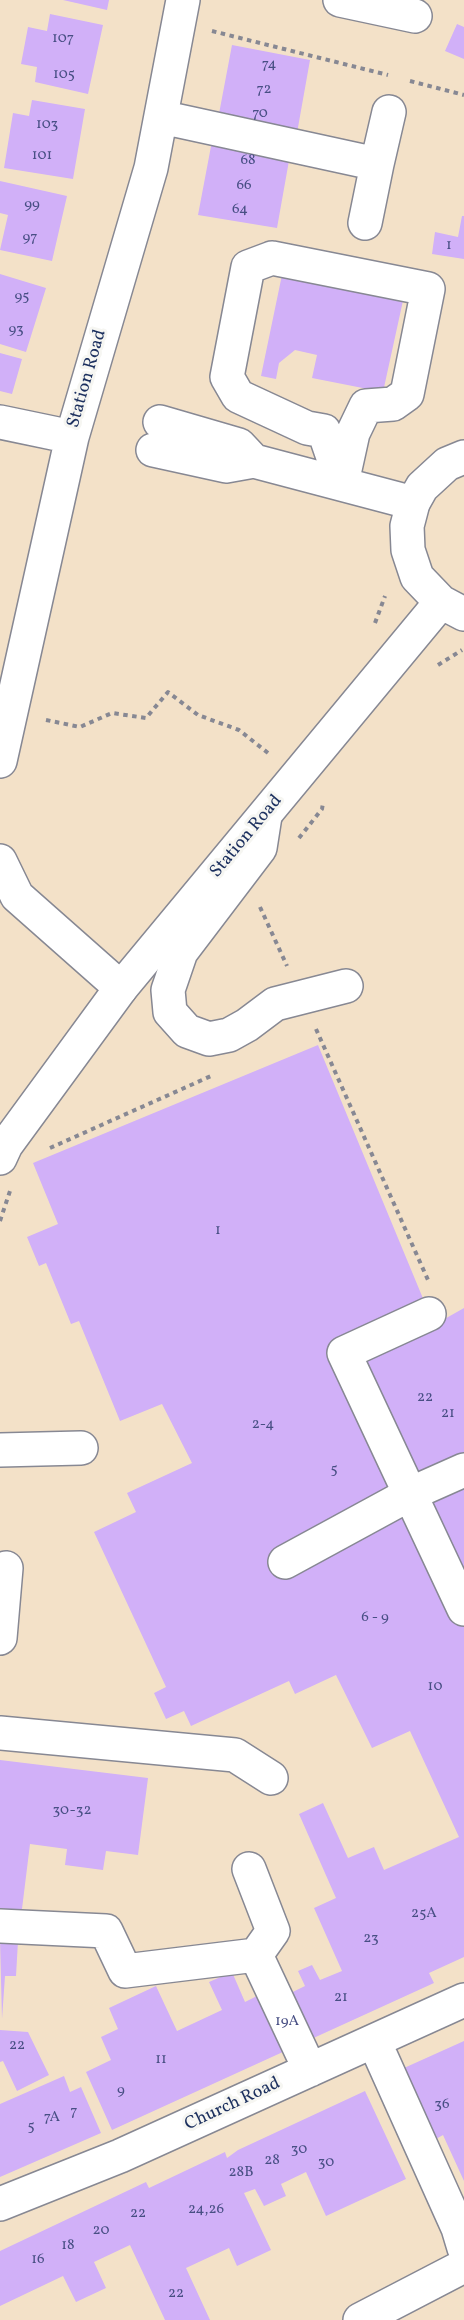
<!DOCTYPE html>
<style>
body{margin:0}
canvas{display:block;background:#f3e1c8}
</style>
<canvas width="464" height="2320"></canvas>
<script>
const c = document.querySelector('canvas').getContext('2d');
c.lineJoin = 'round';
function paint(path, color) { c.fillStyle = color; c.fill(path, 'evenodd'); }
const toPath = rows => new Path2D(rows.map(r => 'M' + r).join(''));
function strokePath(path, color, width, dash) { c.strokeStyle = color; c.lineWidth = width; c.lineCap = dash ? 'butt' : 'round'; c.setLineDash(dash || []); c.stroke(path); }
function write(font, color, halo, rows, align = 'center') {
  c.font = font + ' Vollkorn,serif'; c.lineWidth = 6; c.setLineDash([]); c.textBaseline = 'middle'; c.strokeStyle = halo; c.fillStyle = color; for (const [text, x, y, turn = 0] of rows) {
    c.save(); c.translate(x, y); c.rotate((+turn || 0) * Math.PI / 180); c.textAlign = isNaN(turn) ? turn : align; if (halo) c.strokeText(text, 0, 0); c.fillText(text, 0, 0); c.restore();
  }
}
paint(toPath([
 [63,0,109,0,107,10],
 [50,14,103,25,88,94,35,82,37,67,21,64,28,27,47,31],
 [457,24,464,27,464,59,445,51],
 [232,45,310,60,297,133,218,119],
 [32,100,85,109,73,179,4,168,13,113,29,116],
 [212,141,290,155,277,228,198,215],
 [0,181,67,196,52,261,0,250,8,215,0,213],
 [462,216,464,216,464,259,432,254,435,232,458,237],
 [283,270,404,296,383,392,312,378,317,355,295,350,279,363,276,379,261,376],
 [0,274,46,288,26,352,0,344],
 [0,353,22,359,12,394,0,391],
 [318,1045,434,1325,464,1308,464,1957,429,1973,434,1983,112,2130,86,2072,111,2060,101,2037,118,2029,109,2008,156,1986,177,2031,222,2010,209,1982,232,1972,245,2002,261,1994,266,2005,305,1986,298,1971,312,1965,320,1980,342,1971,314,1908,336,1898,299,1814,323,1803,348,1858,374,1847,384,1870,459,1837,410,1731,372,1748,336,1675,295,1694,289,1681,191,1726,184,1711,166,1719,154,1693,166,1687,94,1532,136,1512,127,1493,192,1463,162,1404,120,1421,79,1321,71,1324,46,1263,39,1266,27,1237,58,1224,33,1163],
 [0,1760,148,1778,138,1855,106,1851,103,1870,65,1865,67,1849,30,1844,21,1917,0,1915],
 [0,1939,18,1941,16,1976,5,1976,2,2019],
 [0,2030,28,2032,49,2075,17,2091,3,2061,0,2062],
 [464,2041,464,2181,443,2135,436,2139,404,2068],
 [64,2076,70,2092,81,2087,101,2133,0,2177,0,2104],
 [365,2091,406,2179,326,2216,306,2172,281,2184,286,2196,264,2206,255,2189,244,2193,271,2250,237,2266,229,2248,186,2268,210,2320,165,2320,130,2245,94,2262,106,2288,76,2302,63,2276,0,2306,0,2251,146,2182,149,2188,225,2152,227,2158,238,2150]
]), '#d1b0f8');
const minor = toPath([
 [340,0,415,16],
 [161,117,377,164,389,112],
 [365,223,377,164],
 [272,258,428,289,407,394,393,404,366,406,353,433,342,483,324,431,307,428,238,396,227,377,248,267,272,258],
 [0,422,72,437],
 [160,422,239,445,254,461],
 [153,450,226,466,254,461,413,503],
 [0,761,72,437,151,168,183,0],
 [265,816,260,848,181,952,168,990,170,1012,187,1031,209,1039,229,1035,247,1025,275,1004,346,986],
 [0,861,17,896,121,988],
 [0,1450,81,1448],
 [464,1470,410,1494,464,1609],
 [285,1562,410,1494,344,1353,429,1314],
 [0,1638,6,1568],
 [0,1733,235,1755,271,1778],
 [249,1869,273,1931,256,1955],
 [0,1926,106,1931,125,1971,256,1955,310,2070],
 [374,2041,458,2228,464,2248],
 [0,2204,120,2156,464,2000],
 [360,2320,464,2266]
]);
const major = toPath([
 [464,457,447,464,422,487,413,503,407,526,408,550,417,577,441,602,464,614],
 [0,1158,6,1145,121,988,441,602]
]);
strokePath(minor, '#878893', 36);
strokePath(major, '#878893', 36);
strokePath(toPath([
 [212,31,388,75],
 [410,81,464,95],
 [375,623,385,596],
 [438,665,462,650],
 [46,720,80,727,112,713,146,718,168,692,198,715,239,730,268,753],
 [299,838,322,809,323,803],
 [260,907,287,966],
 [316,1029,428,1280],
 [50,1148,211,1076],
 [0,1221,10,1191]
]), '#878893', 4, [4.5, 4.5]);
strokePath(minor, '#fff', 33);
strokePath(major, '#fff', 33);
write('15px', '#484f84', null, [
 ["107",63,39],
 ["74",269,65],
 ["105",64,75],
 ["72",264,90],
 ["70",260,114],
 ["103",47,125],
 ["101",42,156],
 ["68",248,161],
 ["66",244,186],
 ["99",32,205],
 ["64",240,210],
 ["97",30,238],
 ["1",449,246],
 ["95",22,297],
 ["93",16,330],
 ["1",218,1231],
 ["22",425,1398],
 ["21",448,1414],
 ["2-4",263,1425],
 ["5",334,1470],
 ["6 - 9",375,1618],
 ["10",435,1687],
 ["30-32",72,1811],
 ["25A",424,1914],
 ["23",371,1939],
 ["21",341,1998],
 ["19A",287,2022],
 ["22",17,2046],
 ["11",161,2060],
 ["9",121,2091],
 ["36",442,2105],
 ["7",74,2112],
 ["7A",52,2118],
 ["5",31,2127],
 ["30",299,2150],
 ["28",272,2161],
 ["30",326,2163],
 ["28B",241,2173],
 ["24,26",206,2210],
 ["22",138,2214],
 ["20",101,2231],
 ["18",68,2246],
 ["16",38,2260],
 ["22",176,2294]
]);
write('18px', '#1b2f5e', '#f6f6f2', [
 ["Station Road",88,379,-74],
 ["Station Road",247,837,-50],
 ["Church Road",233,2105,-25]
]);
</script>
